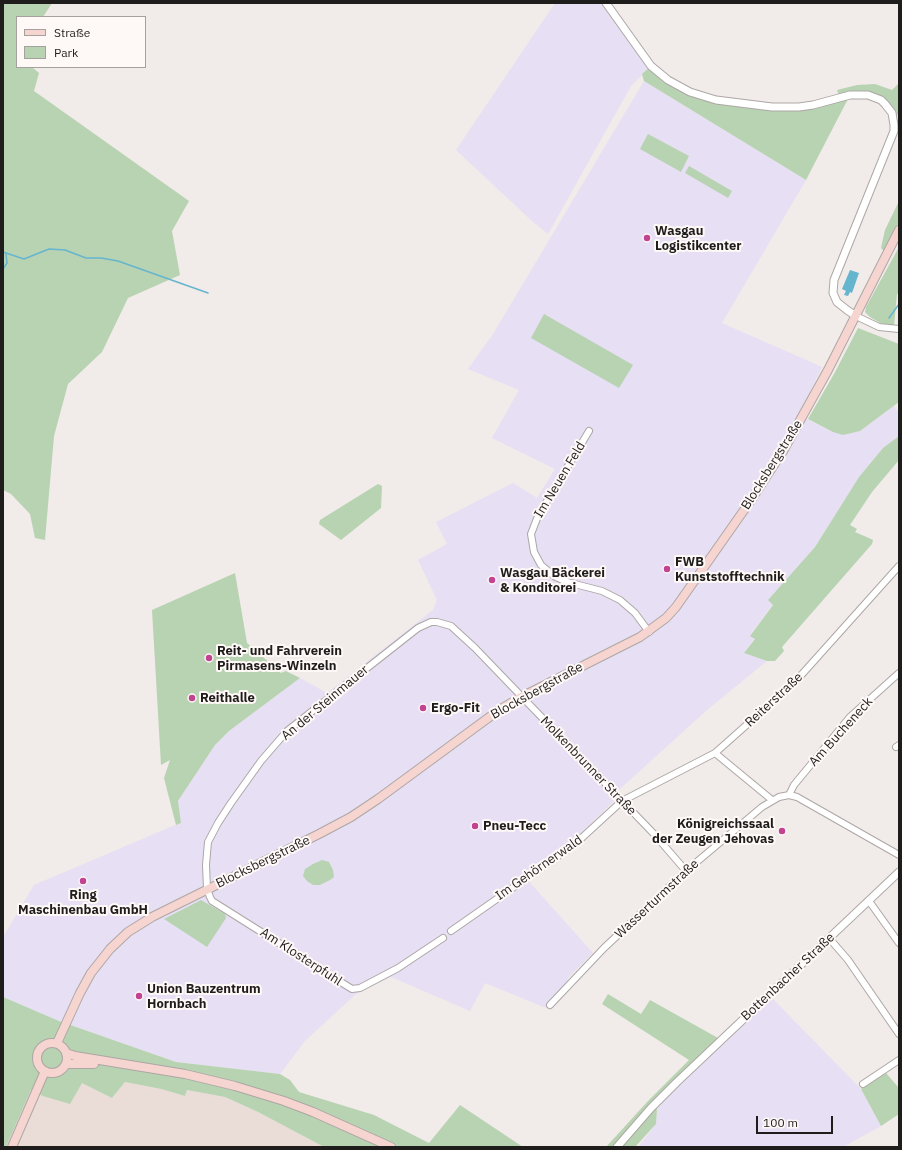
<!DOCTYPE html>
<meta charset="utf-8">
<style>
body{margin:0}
#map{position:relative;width:902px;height:1150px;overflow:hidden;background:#f1ebe9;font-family:"IBM Plex Sans",sans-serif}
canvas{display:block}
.frame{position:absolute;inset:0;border:4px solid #1f1d1c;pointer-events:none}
.legend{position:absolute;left:16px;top:16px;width:130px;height:52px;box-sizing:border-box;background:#fef9f7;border:1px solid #a5a19f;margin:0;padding:5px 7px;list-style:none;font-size:12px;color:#1f1d1c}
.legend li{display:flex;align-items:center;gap:8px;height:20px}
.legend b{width:20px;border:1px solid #a5a19f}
.scale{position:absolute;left:756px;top:1116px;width:77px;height:18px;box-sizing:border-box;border:2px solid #1f1d1c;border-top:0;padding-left:5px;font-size:12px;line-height:14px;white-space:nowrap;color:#1f1d1c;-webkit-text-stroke:3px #fef9f7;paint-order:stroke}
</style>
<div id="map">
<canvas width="902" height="1150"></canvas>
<div class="frame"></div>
<ul class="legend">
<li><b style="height:5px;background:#f6d4d0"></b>Straße</li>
<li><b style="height:11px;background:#b8d3b2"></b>Park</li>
</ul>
<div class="scale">100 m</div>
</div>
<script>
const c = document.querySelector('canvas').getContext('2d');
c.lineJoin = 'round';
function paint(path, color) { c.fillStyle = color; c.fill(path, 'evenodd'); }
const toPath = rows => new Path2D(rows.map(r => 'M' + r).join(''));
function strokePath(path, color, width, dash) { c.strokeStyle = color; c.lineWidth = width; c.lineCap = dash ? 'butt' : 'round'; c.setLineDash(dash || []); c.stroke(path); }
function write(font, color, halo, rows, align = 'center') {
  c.font = font + ' "IBM Plex Sans",sans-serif'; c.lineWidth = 4; c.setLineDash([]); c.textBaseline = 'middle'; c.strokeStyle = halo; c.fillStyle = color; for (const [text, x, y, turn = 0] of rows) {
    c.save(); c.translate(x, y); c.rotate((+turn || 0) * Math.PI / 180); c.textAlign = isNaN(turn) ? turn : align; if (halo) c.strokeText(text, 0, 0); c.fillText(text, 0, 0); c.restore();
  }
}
paint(toPath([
 [82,1082,112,1098,125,1082,161,1089,185,1096,187,1090,225,1097,258,1112,324,1147,6,1147,31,1090,43,1096]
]), '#eadcd7');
paint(toPath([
 [555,3,608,3,651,66,631,86,548,234,532,221,456,150],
 [644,81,806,180,722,323,822,367,799,415,833,432,860,431,894,406,899,413,899,436,883,448,859,477,815,547,768,600,773,604,750,635,755,638,744,653,767,661,707,710,610,798,614,801,577,837,524,876,593,953,567,979,572,986,551,1010,485,983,470,1011,391,977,356,994,305,1041,280,1074,176,1062,59,1021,3,997,3,937,34,885,180,823,178,801,215,745,229,731,300,678,327,693,433,610,437,600,418,560,447,544,436,522,513,483,537,498,555,469,492,438,519,390,468,369,493,334],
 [772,998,861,1089,881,1126,843,1147,638,1147,656,1124,657,1109,674,1091]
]), '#e7dff4');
paint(toPath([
 [3,3,52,3,43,17,17,17,17,67,32,67,39,73,34,91,189,201,172,231,180,275,128,298,102,352,68,384,54,436,45,540,35,538,30,514,11,494,3,490],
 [651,66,668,80,716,100,799,107,850,95,806,180,644,81,642,74],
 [899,83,899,117,889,103,877,94,860,91,839,96,837,90,857,85,875,84,892,90],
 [648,134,689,156,681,172,640,149],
 [689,166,732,191,728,198,685,173],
 [899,201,899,229,884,251,881,248,885,230],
 [899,247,899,293,897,294,894,326,882,324,870,317,865,312,866,307],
 [544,314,633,365,619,388,531,338],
 [858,328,899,344,899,402,860,431,843,435,833,432,808,419,834,374],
 [899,436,899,460,872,492,850,525,857,529,855,532,871,539,873,540,872,544,782,647,784,651,775,661,767,661,744,653,755,639,750,636,773,605,768,600,815,547,859,477,883,448],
 [378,484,382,486,381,508,341,540,319,524,320,520],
 [235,573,247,643,281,673,286,671,300,678,229,731,215,745,178,801,181,823,176,825,164,778,170,760,161,765,152,610],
 [322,860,329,862,333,870,334,877,330,880,320,885,313,885,307,881,303,876,305,869,313,864],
 [201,900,225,914,226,918,207,947,164,919],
 [608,994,641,1014,650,1000,718,1038,651,1104,657,1109,656,1124,635,1147,606,1147,648,1101,689,1060,602,1004],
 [3,997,59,1021,176,1062,280,1074,290,1080,299,1092,374,1115,429,1143,460,1105,523,1147,324,1147,258,1112,225,1097,187,1090,185,1096,161,1089,125,1082,112,1098,82,1083,70,1104,43,1096,31,1090,6,1147,4,1147,3,1146],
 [886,1073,899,1088,899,1114,881,1126,861,1089]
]), '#b8d3b2');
paint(toPath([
 [850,270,859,273,852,293,850,292,848,296,844,295,846,291,842,289]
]), '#66b5cf');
strokePath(toPath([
 [3,252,24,259,49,249,65,250,86,258,101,258,118,261,208,293],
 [3,269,7,263,6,254],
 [889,318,899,304]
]), '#66b5cf', 1.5);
const minor = toPath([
 [856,316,879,327,899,329],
 [589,431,538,516,531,534,534,552,541,565,554,576,567,582,602,591,620,600,635,613,649,632],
 [896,747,899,745],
 [715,753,772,800],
 [789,795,794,785,850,717,899,673],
 [869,901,899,943],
 [451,931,574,845,622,801,715,753,795,682,899,566],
 [443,938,398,968,360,988,352,989,212,901,210,897,207,889,206,865,208,842,218,823,231,803,261,761,287,731,418,628,431,622,437,622,451,626,475,648,655,835,686,871],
 [829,938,848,960,899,1034],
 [550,1005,604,948,686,871,762,807,779,797,789,795,797,797,899,855],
 [863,1084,899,1060]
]);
const tertiary = toPath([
 [606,3,651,66,668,80,690,92,716,100,772,107,799,107,813,105,850,95,868,95,881,100,885,104,892,113,894,125,894,131,834,280,833,293,837,302,847,310,856,316],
 [617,1147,651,1108,677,1082,899,872]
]);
const secondary = toPath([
 [57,1043,80,993,91,973,110,949,128,932,152,917,319,834,351,817,378,799,499,710,521,697,640,637,666,618,676,607,749,503,783,451,828,370,899,230],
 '37 1058a15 15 0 1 1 30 0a15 15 0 1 1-30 0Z',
 [66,1053,75,1056,185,1074,235,1086,284,1101,313,1112,391,1147],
 [66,1064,94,1064],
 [12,1147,45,1071]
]);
strokePath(minor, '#ada7a5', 8);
strokePath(tertiary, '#ada7a5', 9);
strokePath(secondary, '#ada7a5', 10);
strokePath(minor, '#fff', 6);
strokePath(tertiary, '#fff', 7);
strokePath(secondary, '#f6d4d0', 8);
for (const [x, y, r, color] of [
 [647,238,4,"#c14391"],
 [667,569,4,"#c14391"],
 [492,580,4,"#c14391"],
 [209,658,4,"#c14391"],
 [192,698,4,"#c14391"],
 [423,708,4,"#c14391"],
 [475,826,4,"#c14391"],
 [782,831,4,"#c14391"],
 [83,881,4,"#c14391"],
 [139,996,4,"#c14391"]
]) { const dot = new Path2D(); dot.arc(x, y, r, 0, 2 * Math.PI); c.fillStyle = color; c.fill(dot); strokePath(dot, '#fef9f7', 1.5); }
write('bold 13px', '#1f1d1c', '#fef9f7', [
 ["Wasgau",655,231],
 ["Logistikcenter",655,246],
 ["FWB",675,562],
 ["Kunststofftechnik",675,577],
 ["Wasgau Bäckerei",500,573],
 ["& Konditorei",500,588],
 ["Reit- und Fahrverein",217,651],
 ["Pirmasens-Winzeln",217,666],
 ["Reithalle",200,698],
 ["Ergo-Fit",431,708],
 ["Königreichssaal",774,824,"right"],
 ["der Zeugen Jehovas",774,839,"right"],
 ["Pneu-Tecc",483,826],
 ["Ring",83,895,"center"],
 ["Maschinenbau GmbH",83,910,"center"],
 ["Union Bauzentrum",147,989],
 ["Hornbach",147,1004]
], 'left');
write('13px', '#1f1d1c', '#fef9f7', [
 ["Blocksbergstraße",772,465,-58],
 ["Im Neuen Feld",560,480,-59],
 ["Blocksbergstraße",537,691,-29],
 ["Reiterstraße",774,700,-43],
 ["An der Steinmauer",325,703,-40],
 ["Am Bucheneck",841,732,-48],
 ["Molkenbrunner Straße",588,766,46],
 ["Blocksbergstraße",263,862,-26],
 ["Im Gehörnerwald",539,868,-35],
 ["Wasserturmstraße",657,899,-43],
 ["Am Klosterpfuhl",301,957,33],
 ["Bottenbacher Straße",788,977,-43]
]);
</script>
